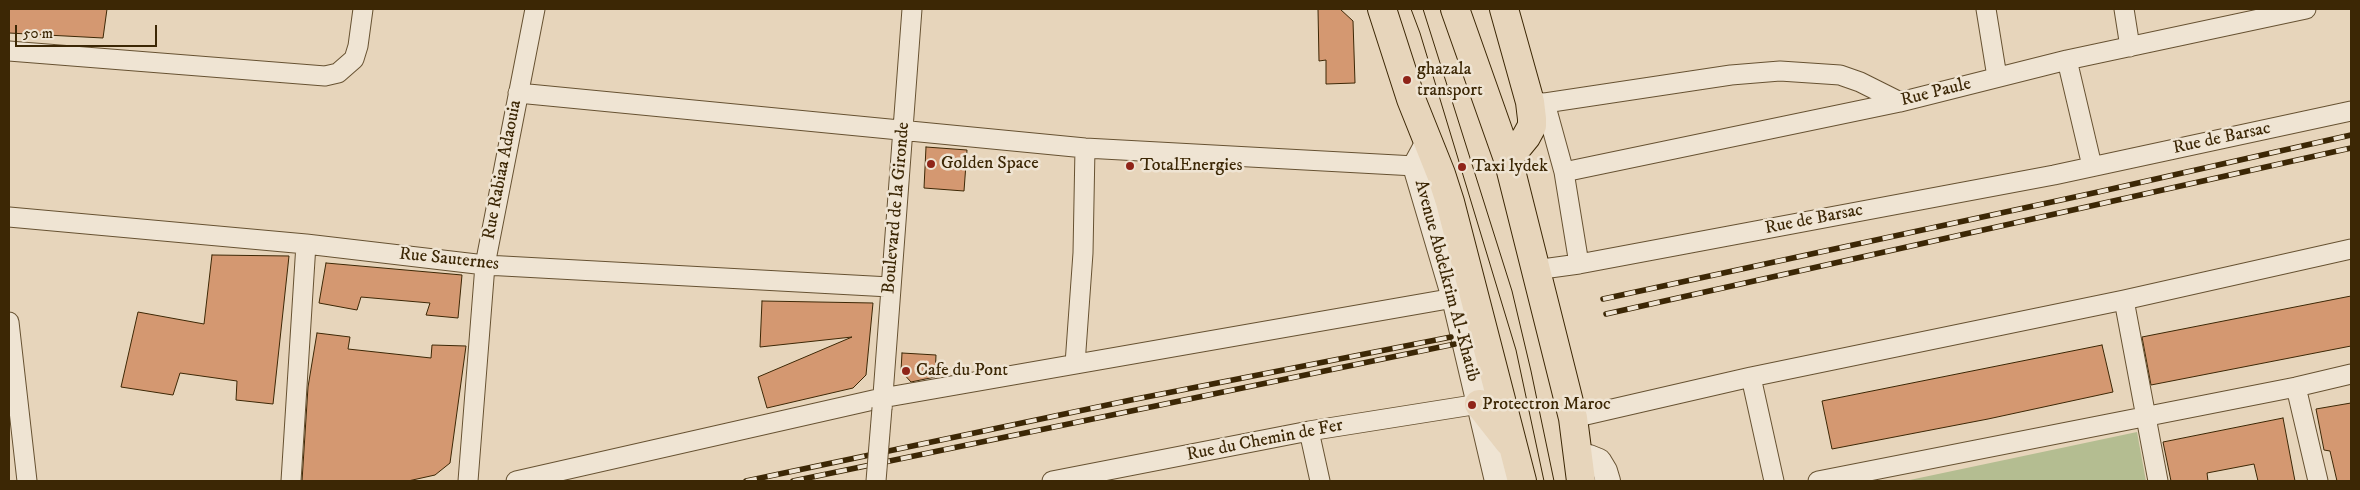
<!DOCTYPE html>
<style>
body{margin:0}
#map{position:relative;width:2360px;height:490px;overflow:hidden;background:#e7d5bb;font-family:"IM FELL DW Pica",serif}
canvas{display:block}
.frame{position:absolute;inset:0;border:10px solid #3c2705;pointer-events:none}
.scale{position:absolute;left:15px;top:25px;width:142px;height:22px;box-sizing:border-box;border:2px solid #3c2705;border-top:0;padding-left:6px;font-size:15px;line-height:18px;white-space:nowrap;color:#3c2705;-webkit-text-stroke:4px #efe4d3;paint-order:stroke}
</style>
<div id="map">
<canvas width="2360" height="490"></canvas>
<div class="frame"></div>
<div class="scale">50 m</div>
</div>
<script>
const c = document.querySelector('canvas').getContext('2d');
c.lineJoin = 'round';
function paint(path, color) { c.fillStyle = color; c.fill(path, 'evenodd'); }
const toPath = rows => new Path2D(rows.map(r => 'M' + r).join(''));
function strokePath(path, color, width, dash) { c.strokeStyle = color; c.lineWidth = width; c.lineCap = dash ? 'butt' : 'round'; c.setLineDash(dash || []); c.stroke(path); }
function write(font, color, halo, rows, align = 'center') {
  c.font = font + ' "IM FELL DW Pica",serif'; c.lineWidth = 5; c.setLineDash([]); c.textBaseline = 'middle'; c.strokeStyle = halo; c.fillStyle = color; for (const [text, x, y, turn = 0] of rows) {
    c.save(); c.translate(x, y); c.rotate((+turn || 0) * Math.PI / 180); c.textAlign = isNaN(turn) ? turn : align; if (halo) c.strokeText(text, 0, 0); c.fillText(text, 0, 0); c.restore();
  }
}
paint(toPath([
 [2137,432,2146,481,1905,481]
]), '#b4bd91');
const building = toPath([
 [9,9,107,9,103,38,9,33,9,9],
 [1318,9,1340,9,1353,21,1355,83,1326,84,1326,60,1319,61,1318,9],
 [926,147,967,150,964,191,924,188,926,147],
 [212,255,289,256,273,404,236,400,237,381,180,373,173,395,121,387,138,312,204,324,212,255],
 [326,263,462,275,458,318,426,315,430,303,361,297,357,310,319,303,326,263],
 [2351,296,2351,346,2151,385,2142,337,2351,296],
 [762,301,873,303,866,375,853,388,767,408,758,377,852,337,760,347,762,301],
 [317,333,350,337,348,349,431,358,432,345,466,346,450,463,435,475,408,481,302,481,308,387,317,333],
 [2102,345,2113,392,1988,419,1832,449,1822,401,2102,345],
 [902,353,936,355,935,377,911,382,901,371,902,353],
 [2351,403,2351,481,2337,481,2330,451,2324,450,2316,409,2351,403],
 [2283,418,2295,481,2258,481,2254,464,2207,473,2208,481,2171,481,2163,442,2283,418]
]);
paint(building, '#d49871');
strokePath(building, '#3c2705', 1);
const minor = toPath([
 [1986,9,1997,77],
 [2124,9,2130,47],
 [9,51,325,76,338,73,354,59,358,46,363,9],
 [2067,60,2092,166],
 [518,93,1085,148,1415,166],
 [1530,102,1545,103,1731,75,1780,71,1840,75,1860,82,1900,102],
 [1545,103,1564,172,1579,264],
 [1564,172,1900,102,2067,60,2306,9],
 [9,217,306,244,485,265,890,287],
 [1535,270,1579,264,2054,175,2351,111],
 [2124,300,2158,481],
 [9,322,27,481],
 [1075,364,1083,253,1085,148],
 [1751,377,1774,481],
 [2296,387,2318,481],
 [882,408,912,9],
 [1573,418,1751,377,2124,300,2351,249],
 [1309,431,1320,481],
 [291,481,306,244],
 [468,481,485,265,535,9],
 [516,481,882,398,1454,298],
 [1052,481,1309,431,1479,404],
 [1818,481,2296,387,2351,374]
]);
const tertiary = toPath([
 [1428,142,1415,166,1454,298,1497,481],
 [1579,458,1589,457,1599,461,1605,471,1608,481]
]);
const trunk = toPath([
 [1382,9,1411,99,1441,174,1450,202,1522,481],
 [1455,9,1508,159,1573,418,1581,481],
 [1504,9,1530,102,1532,119,1532,126,1526,137,1508,159],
 [1479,404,1509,442]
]);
strokePath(minor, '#675232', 21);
strokePath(tertiary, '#675232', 26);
strokePath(trunk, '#3c2705', 30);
strokePath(minor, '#efe4d3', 19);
strokePath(tertiary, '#efe4d3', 24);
strokePath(trunk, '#e7d5bb', 28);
strokePath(toPath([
 [1411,9,1420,33,1516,350,1544,481],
 [1423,9,1512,291,1531,371,1554,481]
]), '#3c2705', 1);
const rail = toPath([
 [1603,299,2098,192,2351,135],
 [1606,314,2351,148],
 [746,481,1131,400,1451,337],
 [793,481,1455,344]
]);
strokePath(rail, '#3c2705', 5.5);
strokePath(rail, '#efe4d3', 4, [11]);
const minorBridge = toPath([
 [876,481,882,408]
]);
strokePath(minorBridge, '#675232', 21, []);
strokePath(minorBridge, '#efe4d3', 19);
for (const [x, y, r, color] of [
 [1407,80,5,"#8f2418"],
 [931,164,5,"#8f2418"],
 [1130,166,5,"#8f2418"],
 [1462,167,5,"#8f2418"],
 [906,371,5,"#8f2418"],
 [1472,405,5,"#8f2418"]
]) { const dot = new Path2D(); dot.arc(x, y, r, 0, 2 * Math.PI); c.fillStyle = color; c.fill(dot); strokePath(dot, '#efe4d3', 2); }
write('18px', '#3c2705', '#efe4d3', [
 ["ghazala",1417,70],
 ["transport",1417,91],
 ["Golden Space",941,164],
 ["TotalEnergies",1140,166],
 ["Taxi lydek",1472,167],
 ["Cafe du Pont",916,371],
 ["Protectron Maroc",1482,405]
], 'left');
write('18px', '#3c2705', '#efe4d3', [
 ["Rue Paule",1936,93,-14],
 ["Rue de Barsac",2222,139,-12],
 ["Rue Rabiaa Adaouia",503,170,-79],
 ["Boulevard de la Gironde",897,208,-85],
 ["Rue de Barsac",1814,220,-11],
 ["Rue Sauternes",449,260,6],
 ["Avenue Abdelkrim Al-Khatib",1446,281,75],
 ["Rue du Chemin de Fer",1265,441,-11]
]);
</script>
